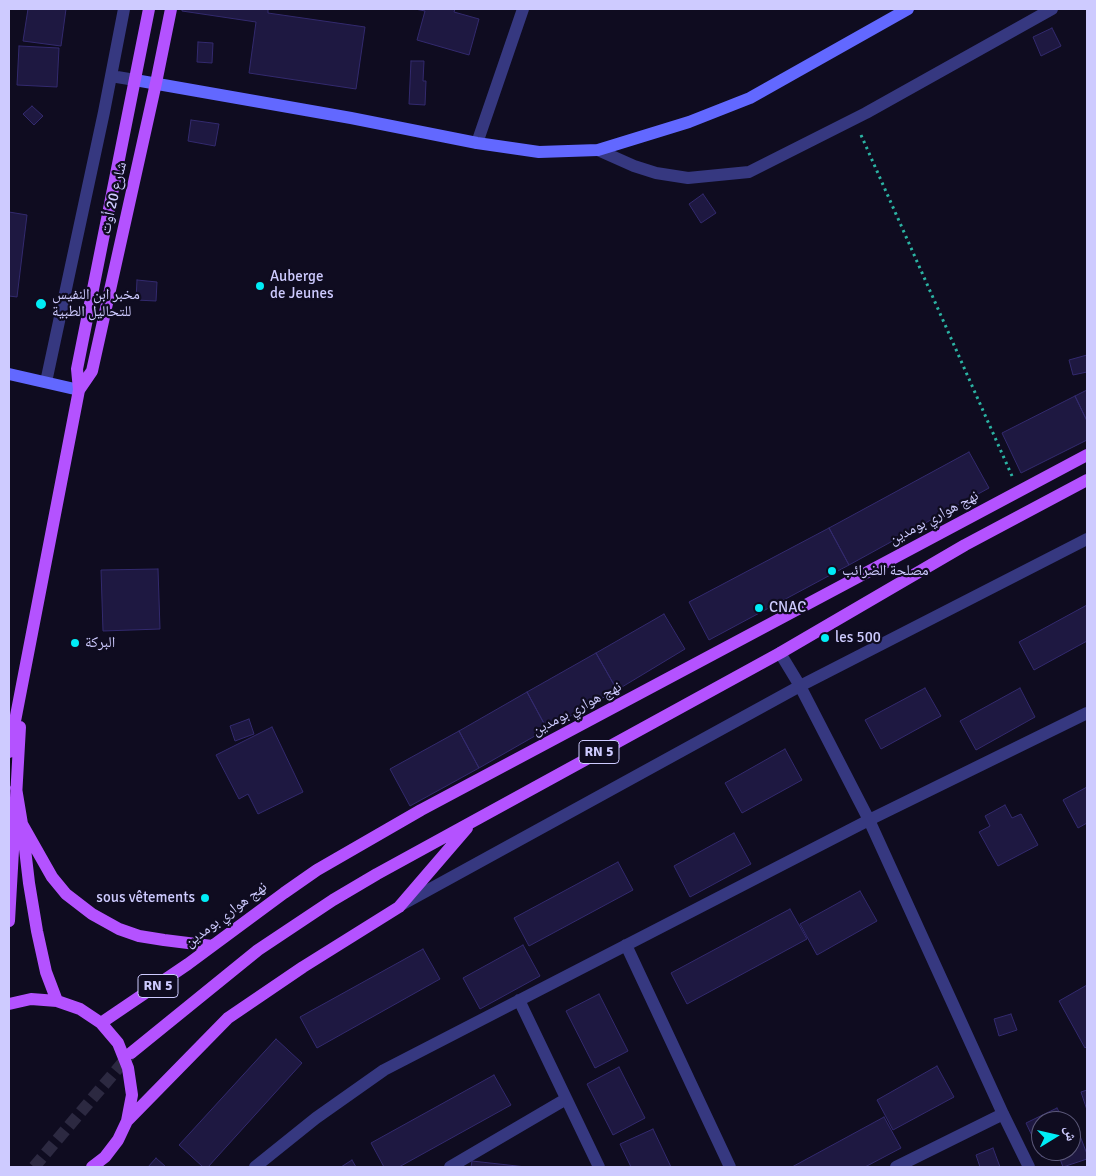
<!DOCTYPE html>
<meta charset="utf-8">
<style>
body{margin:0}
#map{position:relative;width:1096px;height:1176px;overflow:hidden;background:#0f0c20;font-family:Signika,"Noto Naskh Arabic",sans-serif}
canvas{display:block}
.frame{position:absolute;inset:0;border:10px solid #cecbff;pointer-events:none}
.north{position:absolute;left:1031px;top:1111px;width:50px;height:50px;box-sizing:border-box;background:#0f0c20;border:1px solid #5b5879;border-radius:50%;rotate:81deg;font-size:14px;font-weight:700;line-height:20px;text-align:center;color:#cecbff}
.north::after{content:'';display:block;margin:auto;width:18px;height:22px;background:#00edf6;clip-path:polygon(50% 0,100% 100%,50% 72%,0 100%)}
</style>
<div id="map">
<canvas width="1096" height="1176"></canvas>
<div class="frame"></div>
<div class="north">ش</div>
</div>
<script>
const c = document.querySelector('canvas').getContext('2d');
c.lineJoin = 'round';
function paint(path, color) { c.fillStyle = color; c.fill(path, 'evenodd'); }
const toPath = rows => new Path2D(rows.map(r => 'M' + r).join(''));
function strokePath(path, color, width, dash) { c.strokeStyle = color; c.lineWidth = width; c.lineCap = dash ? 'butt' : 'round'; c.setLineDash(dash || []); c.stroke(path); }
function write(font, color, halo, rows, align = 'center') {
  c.font = font + ' Signika,"Noto Naskh Arabic",sans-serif'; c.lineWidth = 4.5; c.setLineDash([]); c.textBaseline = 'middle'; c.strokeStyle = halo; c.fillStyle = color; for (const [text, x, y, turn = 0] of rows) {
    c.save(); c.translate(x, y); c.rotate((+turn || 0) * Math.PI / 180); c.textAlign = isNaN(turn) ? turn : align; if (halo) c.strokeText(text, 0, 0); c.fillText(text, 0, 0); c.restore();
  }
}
const building = toPath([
 [28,9,66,9,61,46,23,41,28,9],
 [182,9,268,9,268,13,365,27,356,89,249,73,256,22,182,11,182,9],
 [415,9,455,9,454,12,479,19,469,55,417,40,425,11,415,9],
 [1052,28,1061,46,1041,56,1033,37,1052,28],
 [198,42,213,43,212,63,197,62,198,42],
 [19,46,59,48,57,87,17,85,19,46],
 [411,61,424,61,423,81,426,81,425,105,409,104,411,61],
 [32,106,43,116,34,125,23,114,32,106],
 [191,120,219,124,215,146,188,141,191,120],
 [703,194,716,213,701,223,689,204,703,194],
 [9,212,27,215,17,297,9,296,9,212],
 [137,280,157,282,156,301,136,300,137,280],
 [1087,355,1087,372,1073,375,1069,360,1087,355],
 [1087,390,1087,421,1075,396,1087,390],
 [1075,396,1087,421,1087,440,1021,473,1002,433,1075,396],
 [969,452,989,488,849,565,829,528,969,452],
 [829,528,849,565,709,640,689,602,829,528],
 [158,569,160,629,103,631,101,570,158,569],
 [1087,605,1087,641,1034,670,1019,642,1087,605],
 [664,614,685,649,617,690,596,653,664,614],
 [596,653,617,690,547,729,527,692,596,653],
 [925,688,941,716,881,749,865,720,925,688],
 [1020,688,1035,717,976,750,960,721,1020,688],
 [527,692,547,729,479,768,459,731,527,692],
 [249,719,254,734,235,741,230,726,249,719],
 [272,727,303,792,258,814,248,794,239,799,216,755,272,727],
 [459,731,479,768,410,806,390,769,459,731],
 [785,749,802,780,742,813,725,783,785,749],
 [1087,787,1087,823,1078,828,1063,800,1087,787],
 [1005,805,1012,818,1021,814,1038,845,998,866,979,832,990,826,985,816,1005,805],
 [734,833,751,864,690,897,674,866,734,833],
 [618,862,633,890,529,946,514,918,618,862],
 [860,891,877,921,817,955,800,924,860,891],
 [790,909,807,939,687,1004,671,973,790,909],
 [523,945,540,976,480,1009,463,978,523,945],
 [423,949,440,979,317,1048,300,1017,423,949],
 [1087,985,1087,1046,1085,1048,1059,1001,1087,985],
 [599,994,628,1051,595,1068,566,1011,599,994],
 [1011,1014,1017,1030,999,1036,994,1019,1011,1014],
 [276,1039,302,1063,208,1167,203,1167,179,1145,276,1039],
 [937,1066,954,1097,893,1130,877,1100,937,1066],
 [619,1067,645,1118,613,1135,587,1084,619,1067],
 [494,1075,511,1105,399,1167,384,1167,371,1143,494,1075],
 [1087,1090,1087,1110,1081,1092,1087,1090],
 [1057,1108,1064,1121,1041,1121,1041,1151,1053,1151,1042,1157,1026,1123,1057,1108],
 [884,1117,901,1148,865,1167,792,1167,884,1117],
 [1077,1128,1087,1154,1087,1159,1063,1167,1057,1151,1071,1151,1071,1146,1077,1144,1072,1130,1077,1128],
 [653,1129,671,1167,631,1167,620,1144,653,1129],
 [993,1148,1000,1167,980,1167,976,1155,993,1148],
 [156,1158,166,1167,148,1167,156,1158],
 [352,1160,356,1167,341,1167,352,1160],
 [472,1161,526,1167,471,1167,472,1161]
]);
paint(building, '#1e1841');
strokePath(building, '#332a6e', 1);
strokePath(toPath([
 [34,1167,131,1053]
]), '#2c2941', 12, [12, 6]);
strokePath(toPath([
 [861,135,1012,476]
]), '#2bb3a3', 3, [2.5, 4]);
strokePath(toPath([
 [111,76,135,80],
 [477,143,523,9],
 [598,150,634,166,656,173,688,178,749,172,866,113,1052,9],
 [46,382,104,112,124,9],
 [780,653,800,686,869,820,1003,1114,1029,1167],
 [401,905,800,686,1087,539],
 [626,945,730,1167],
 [519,1000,599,1167],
 [255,1167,316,1118,384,1070,869,820,1087,713],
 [450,1167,566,1099],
 [896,1167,1003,1114]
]), '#363880', 12);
strokePath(toPath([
 [135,80,351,118,477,143,539,152,598,150,689,122,750,98,908,9],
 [9,374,79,390]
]), '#6268ff', 12);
strokePath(toPath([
 [79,390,92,371,156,83,171,9],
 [9,752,79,390,77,369,149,9],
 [16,788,22,824,52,877,66,894,92,914,119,929,139,936,164,940,212,946],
 [23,832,29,883,37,931,46,972,57,1001],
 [9,921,20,727],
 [9,1004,31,999,57,1001,80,1009,101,1023,118,1043,128,1068,132,1095,127,1121,118,1140,105,1157,92,1167],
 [101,1023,188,964,284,893,317,870,421,810,1087,455],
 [131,1053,258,950,333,900,377,874,780,653,965,545,1087,480],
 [127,1121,228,1018,303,967,399,907,467,828]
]), '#b452ff', 12);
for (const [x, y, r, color] of [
 [260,286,5,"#00edf6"],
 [41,304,6,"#00edf6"],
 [832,571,5,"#00edf6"],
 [759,608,5,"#00edf6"],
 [825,638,5,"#00edf6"],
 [75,643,5,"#00edf6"],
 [205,898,5,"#00edf6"]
]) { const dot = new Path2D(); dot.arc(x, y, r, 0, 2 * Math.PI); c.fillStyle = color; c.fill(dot); strokePath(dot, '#0f0c20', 2); }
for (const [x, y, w] of [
 [599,752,40],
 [158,986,40]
]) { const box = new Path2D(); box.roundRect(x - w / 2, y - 11.5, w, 23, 4); c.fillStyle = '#0f0c20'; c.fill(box); strokePath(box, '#cecbff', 1); }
write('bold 14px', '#cecbff', null, [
 ["RN 5",599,752],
 ["RN 5",158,986]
]);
write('15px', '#cecbff', '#0f0c20', [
 ["شارع 20 أوت",114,198,-77],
 ["نهج هواري بومدين",934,518,-28],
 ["نهج هواري بومدين",577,709,-28],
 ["نهج هواري بومدين",226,915,-37]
]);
write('15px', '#cecbff', '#0f0c20', [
 ["Auberge",270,277],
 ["de Jeunes",270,294],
 ["مخبر ابن النفيس",52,295],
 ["للتحاليل الطبية",52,312],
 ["مصلحة الضرائب",842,571],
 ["CNAC",769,608],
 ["les 500",835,638],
 ["البركة",85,643],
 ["sous vêtements",195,898,"right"]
], 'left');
</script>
